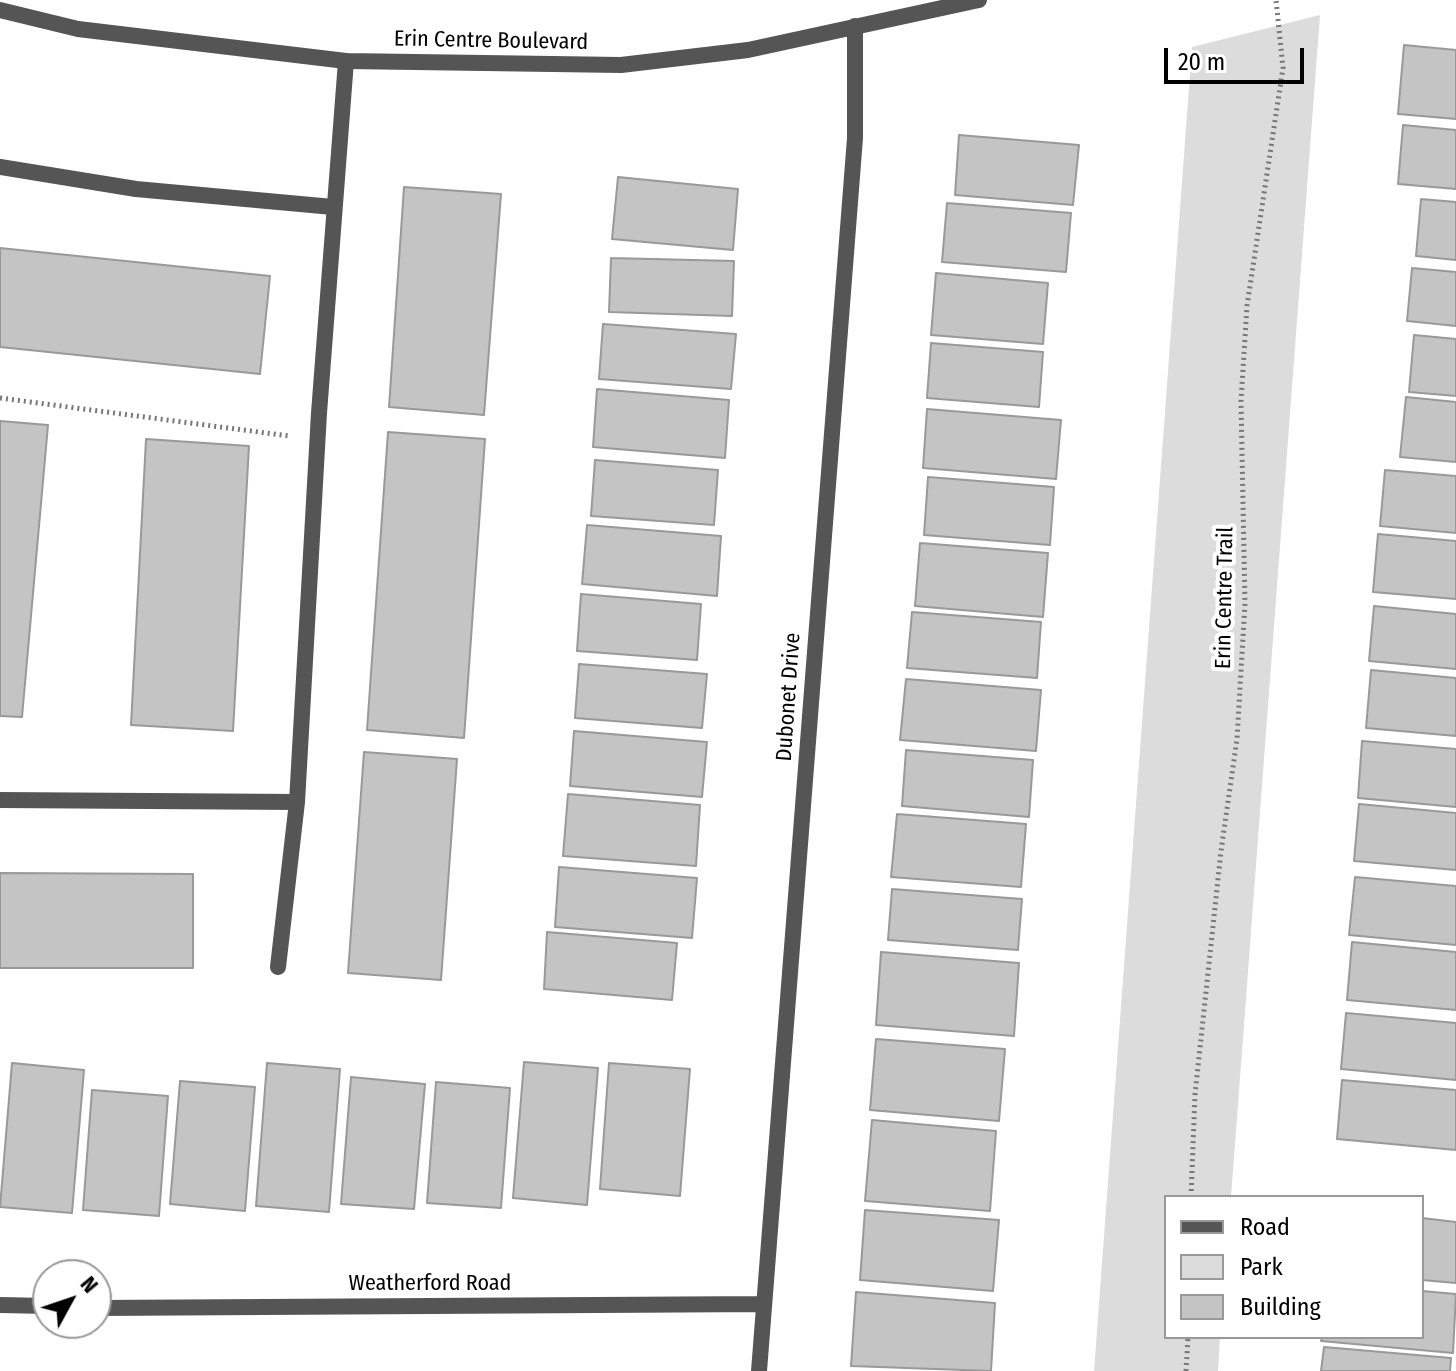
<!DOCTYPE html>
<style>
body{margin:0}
#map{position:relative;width:1456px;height:1371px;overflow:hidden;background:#fff;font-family:"Fira Sans Condensed",sans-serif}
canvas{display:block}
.legend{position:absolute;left:1164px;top:1195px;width:260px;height:144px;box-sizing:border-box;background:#fff;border:2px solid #999;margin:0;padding:10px 14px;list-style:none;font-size:24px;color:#000}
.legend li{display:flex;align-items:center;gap:16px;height:40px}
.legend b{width:40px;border:2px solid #999}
.north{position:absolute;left:32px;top:1259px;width:80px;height:80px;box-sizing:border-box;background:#fff;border:2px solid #999;border-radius:50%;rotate:50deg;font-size:22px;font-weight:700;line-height:32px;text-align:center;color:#000}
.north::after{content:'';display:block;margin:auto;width:28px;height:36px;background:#000;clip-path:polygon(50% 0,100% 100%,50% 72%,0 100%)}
.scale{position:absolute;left:1164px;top:48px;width:140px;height:36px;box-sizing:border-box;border:4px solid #000;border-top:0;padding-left:10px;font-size:24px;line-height:28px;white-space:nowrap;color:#000;-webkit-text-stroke:6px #fff;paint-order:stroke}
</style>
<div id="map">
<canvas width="1456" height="1371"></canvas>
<ul class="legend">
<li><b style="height:10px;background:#555"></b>Road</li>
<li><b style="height:22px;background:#dcdcdc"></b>Park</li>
<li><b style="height:22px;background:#c4c4c4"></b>Building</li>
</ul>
<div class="north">N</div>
<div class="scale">20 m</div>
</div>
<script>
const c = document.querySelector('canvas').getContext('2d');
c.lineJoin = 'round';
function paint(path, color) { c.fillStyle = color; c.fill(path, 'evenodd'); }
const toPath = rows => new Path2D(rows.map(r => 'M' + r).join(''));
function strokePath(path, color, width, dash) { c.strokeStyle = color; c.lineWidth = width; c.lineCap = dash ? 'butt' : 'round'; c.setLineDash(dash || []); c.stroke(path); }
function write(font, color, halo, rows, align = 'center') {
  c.font = font + ' "Fira Sans Condensed",sans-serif'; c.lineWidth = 8; c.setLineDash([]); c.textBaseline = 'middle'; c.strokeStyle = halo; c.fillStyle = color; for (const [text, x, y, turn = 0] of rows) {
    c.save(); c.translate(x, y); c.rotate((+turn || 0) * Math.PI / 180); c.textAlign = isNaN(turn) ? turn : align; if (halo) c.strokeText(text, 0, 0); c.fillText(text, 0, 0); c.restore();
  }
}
paint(toPath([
 [1320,15,1231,1197,1166,1197,1166,1337,1220,1337,1218,1371,1094,1371,1192,47]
]), '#dcdcdc');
const building = toPath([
 [1404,45,1456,50,1456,119,1398,114,1404,45],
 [1403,125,1456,130,1456,189,1398,184,1403,125],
 [959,135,1079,145,1073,205,955,195,959,135],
 [618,177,738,189,733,250,612,239,618,177],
 [404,187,501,194,484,415,389,407,404,187],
 [1421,199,1456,202,1456,260,1416,256,1421,199],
 [947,203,1071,213,1066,272,942,262,947,203],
 [0,248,270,276,260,374,0,347,0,248],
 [611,258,734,261,732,316,609,312,611,258],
 [1412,268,1456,272,1456,326,1407,321,1412,268],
 [936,273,1048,283,1043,344,931,335,936,273],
 [603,324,736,334,731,389,599,379,603,324],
 [1414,335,1456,339,1456,396,1409,392,1414,335],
 [931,343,1043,352,1039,407,927,398,931,343],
 [597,389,729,400,725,458,593,447,597,389],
 [1406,397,1456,402,1456,462,1400,457,1406,397],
 [927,409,1061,420,1056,479,923,468,927,409],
 [0,421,48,425,22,717,0,716,0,421],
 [388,432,485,439,464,738,367,730,388,432],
 [146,439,249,446,233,731,131,725,146,439],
 [595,460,718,470,714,525,591,516,595,460],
 [1385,470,1456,476,1456,533,1380,526,1385,470],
 [928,477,1054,487,1050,545,924,535,928,477],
 [587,525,721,536,717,596,582,584,587,525],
 [1378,534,1456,541,1456,599,1373,592,1378,534],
 [920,543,1048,553,1043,617,915,606,920,543],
 [581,594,701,604,697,660,577,651,581,594],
 [1374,606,1456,614,1456,669,1369,661,1374,606],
 [912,612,1041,622,1037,678,907,668,912,612],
 [579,664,707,674,702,728,575,718,579,664],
 [1371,670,1456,678,1456,736,1366,728,1371,670],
 [906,679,1041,690,1036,751,900,740,906,679],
 [574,731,707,742,702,797,570,786,574,731],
 [1362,741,1456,749,1456,807,1358,798,1362,741],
 [906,750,1033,760,1029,817,902,806,906,750],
 [364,752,457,759,441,980,348,973,364,752],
 [568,794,700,805,696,866,563,856,568,794],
 [1359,804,1456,813,1456,870,1354,861,1359,804],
 [897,814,1026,824,1021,887,891,877,897,814],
 [559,867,697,878,692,938,555,927,559,867],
 [0,873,193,874,193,968,0,968,0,873],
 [1355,877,1456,886,1456,945,1349,935,1355,877],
 [892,889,1022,899,1018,950,888,940,892,889],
 [547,932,677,943,672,1000,544,989,547,932],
 [1352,942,1456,952,1456,1010,1347,1000,1352,942],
 [881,952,1019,963,1014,1036,876,1025,881,952],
 [1346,1013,1456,1023,1456,1080,1341,1069,1346,1013],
 [876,1039,1005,1049,999,1121,870,1110,876,1039],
 [524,1062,598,1068,587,1205,513,1198,524,1062],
 [12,1063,84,1070,72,1213,0,1207,12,1063],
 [267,1063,340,1069,329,1212,256,1206,267,1063],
 [609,1063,690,1069,680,1196,600,1189,609,1063],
 [351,1077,425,1084,414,1209,341,1204,351,1077],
 [1342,1080,1456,1090,1456,1150,1337,1139,1342,1080],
 [180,1081,255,1087,245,1211,170,1204,180,1081],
 [436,1082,510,1088,501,1208,427,1203,436,1082],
 [92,1090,168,1096,159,1216,83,1210,92,1090],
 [872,1120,996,1131,990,1211,865,1201,872,1120],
 [865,1210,999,1220,993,1291,860,1280,865,1210],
 [1422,1218,1456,1222,1456,1283,1422,1280,1422,1218],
 [1422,1291,1456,1294,1453,1353,1321,1341,1322,1337,1422,1337,1422,1291],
 [856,1292,995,1303,991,1371,851,1366,856,1292],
 [1324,1347,1451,1358,1450,1371,1321,1371,1324,1347]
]);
paint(building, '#c4c4c4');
strokePath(building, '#999', 2);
strokePath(toPath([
 [0,398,289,436],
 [1191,1197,1195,1095,1221,851,1237,739,1245,603,1241,401,1247,306,1283,68,1276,0],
 [1186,1371,1188,1337]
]), '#777', 5, [2, 4]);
strokePath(toPath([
 [0,167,136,189,333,207],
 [0,800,297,802,319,413,346,61],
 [278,967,297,802]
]), '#555', 16);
strokePath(toPath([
 [0,1305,48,1306],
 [96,1308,764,1304],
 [759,1371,855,138,855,26]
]), '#555', 16);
strokePath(toPath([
 [0,10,78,29,346,61,621,65,748,50,979,0]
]), '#555', 16);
write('22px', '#000', '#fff', [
 ["Erin Centre Boulevard",491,41,1],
 ["Erin Centre Trail",1225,598,-89],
 ["Dubonet Drive",789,697,-86],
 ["Weatherford Road",430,1284]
]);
</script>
